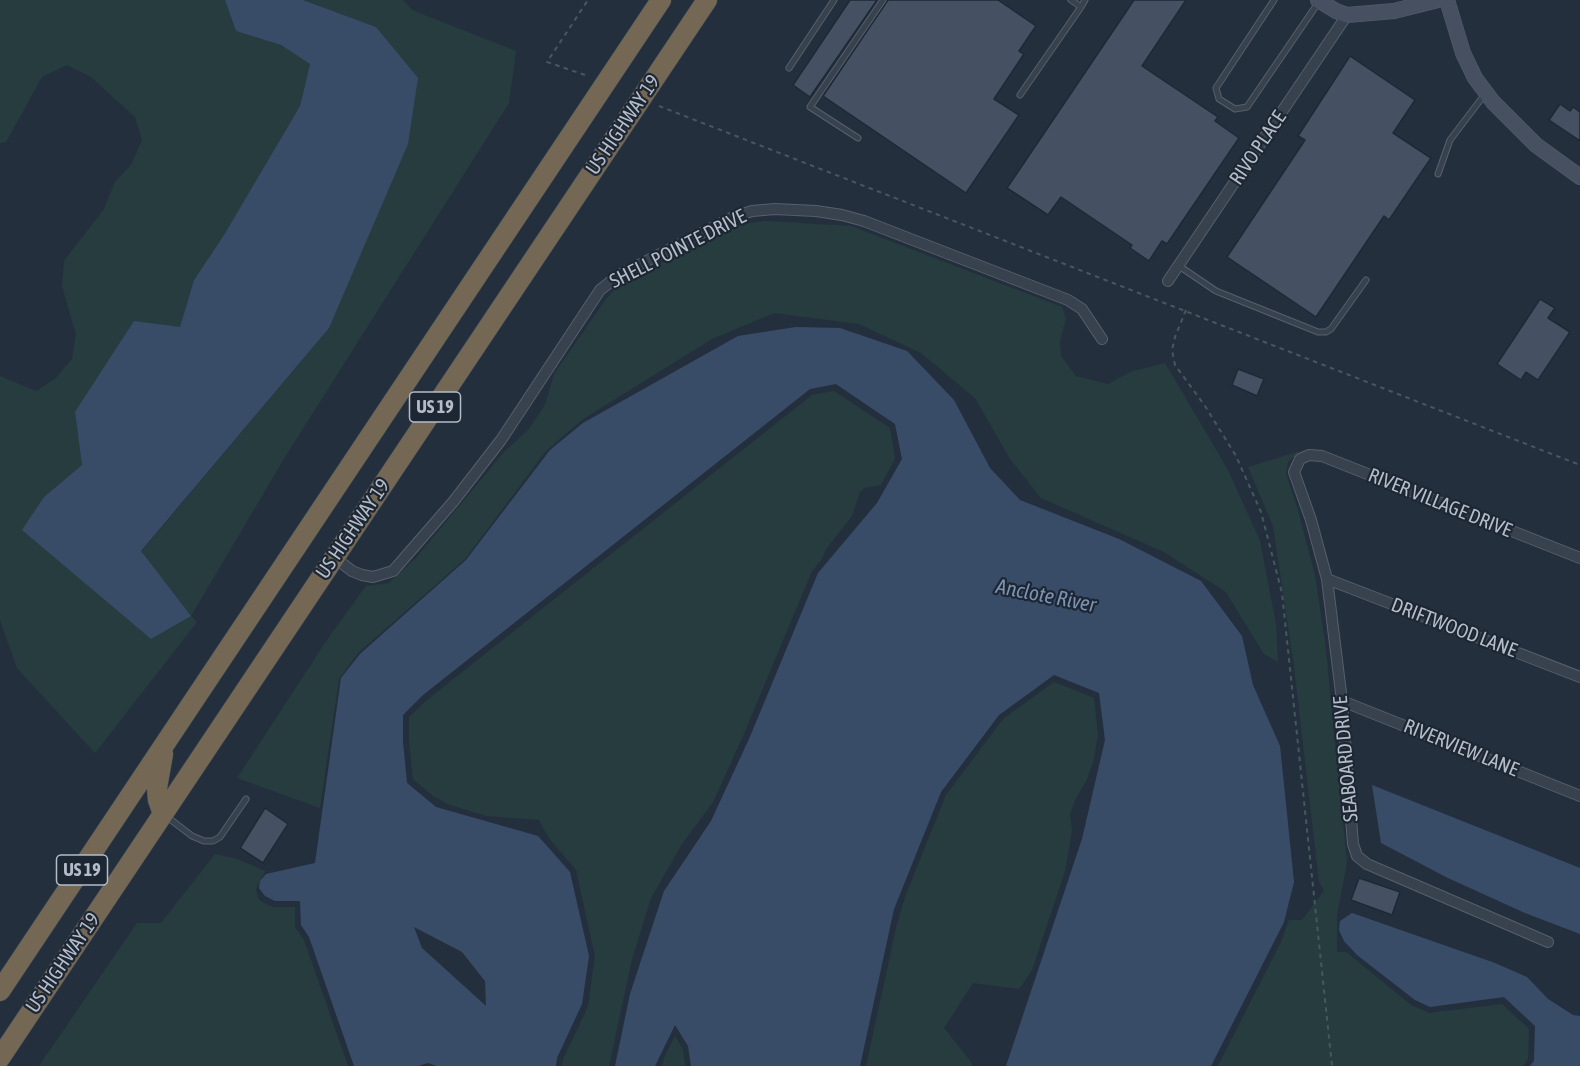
<!DOCTYPE html>
<style>
body{margin:0}
canvas{display:block;background:#242f3e}
</style>
<canvas width="1580" height="1066"></canvas>
<script>
const c = document.querySelector('canvas').getContext('2d');
c.lineJoin = 'round';
function paint(path, color) { c.fillStyle = color; c.fill(path, 'evenodd'); }
const toPath = rows => new Path2D(rows.map(r => 'M' + r).join(''));
function strokePath(path, color, width, dash) { c.strokeStyle = color; c.lineWidth = width; c.lineCap = dash ? 'butt' : 'round'; c.setLineDash(dash || []); c.stroke(path); }
function write(font, color, halo, rows, align = 'center') {
  c.font = font + ' "Asap Condensed",sans-serif'; c.lineWidth = 4.5; c.setLineDash([]); c.textBaseline = 'middle'; c.strokeStyle = halo; c.fillStyle = color; for (const [text, x, y, turn = 0] of rows) {
    c.save(); c.translate(x, y); c.rotate((+turn || 0) * Math.PI / 180); c.textAlign = isNaN(turn) ? turn : align; if (halo) c.strokeText(text, 0, 0); c.fillText(text, 0, 0); c.restore();
  }
}
paint(toPath([
 [0,0,225,0,236,31,281,45,310,64,300,106,224,235,194,280,180,327,75,412,82,465,44,497,23,530,151,639,190,616,141,552,329,328,376,27,303,0,403,0,412,10,516,51,509,103,285,457,191,616,197,622,95,753,17,668,0,620,0,376,36,391,56,378,72,359,76,334,62,287,64,261,104,209,115,182,131,165,142,140,135,117,91,77,67,65,42,77,6,142,0,143],
 [765,221,851,226,1062,307,1066,318,1060,342,1061,356,1076,376,1108,384,1130,372,1165,363,1228,470,1260,541,1276,624,1278,662,1264,654,1226,592,1164,552,1041,498,1010,459,975,398,921,353,859,324,774,313,712,339,583,419,546,451,465,559,358,653,339,679,320,808,237,778,329,637,366,586,389,583,416,558,504,452,529,429,545,405,554,374,606,299,616,288,647,270,743,224],
 [834,391,890,428,895,458,881,485,864,488,860,492,852,516,826,549,822,559,812,571,743,736,713,802,682,844,651,898,632,959,609,1066,562,1066,563,1059,588,1007,595,956,576,870,549,838,539,820,486,816,450,805,433,796,413,779,409,741,409,717,427,700,812,395],
 [1300,451,1288,462,1286,474,1297,507,1315,575,1325,642,1347,862,1337,915,1337,952,1346,952,1411,1005,1429,1013,1502,1004,1529,1029,1528,1059,1523,1066,1218,1066,1281,942,1289,920,1302,920,1324,891,1319,882,1294,666,1273,526,1248,467],
 [1054,682,1094,698,1098,735,1093,763,1086,781,1075,800,1070,814,1072,831,1065,871,1032,970,1019,989,973,983,944,1028,971,1062,972,1066,866,1066,897,924,905,897,946,795,1003,719],
 [215,854,237,859,265,871,256,889,258,898,262,902,274,907,295,907,295,927,304,940,348,1066,39,1066,137,923,161,923],
 [675,1036,683,1049,685,1066,662,1066,664,1058]
]), '#263c3f');
paint(toPath([
 [225,0,303,0,376,27,418,78,408,144,329,328,141,551,191,616,151,639,22,530,44,497,82,465,75,412,108,361,134,321,180,327,194,280,224,235,300,106,310,64,281,45,236,31],
 [796,327,840,328,907,351,954,400,990,468,1020,500,1119,539,1201,581,1242,636,1253,685,1280,746,1294,882,1284,922,1211,1066,1006,1066,1082,839,1105,740,1099,693,1054,675,999,715,941,792,894,909,860,1066,691,1066,688,1046,675,1025,655,1066,615,1066,630,994,664,891,711,821,749,739,818,573,877,503,902,459,895,424,836,384,810,389,423,695,403,715,403,742,407,783,436,807,538,836,570,872,589,956,582,1004,557,1058,556,1066,436,1066,428,1063,418,1066,354,1066,309,937,301,925,300,901,275,901,265,896,259,888,260,881,266,874,315,863,341,678,360,654,466,560,550,450,583,423,738,336],
 [414,927,462,952,485,981,486,1006,422,948],
 [1372,785,1580,868,1580,934,1525,913,1448,878,1381,843],
 [1352,913,1495,963,1527,977,1548,999,1573,1015,1580,1016,1580,1066,1530,1066,1534,1061,1535,1026,1504,997,1430,1007,1415,1000,1357,955,1344,941,1339,930,1340,921]
]), '#394c67');
const building = toPath([
 [850,0,877,0,810,97,793,85,850,0],
 [888,0,998,0,1036,26,1019,51,1024,54,994,99,1019,115,966,193,823,96,888,0],
 [1134,0,1186,0,1142,66,1218,117,1215,121,1239,138,1167,244,1162,241,1149,261,1130,248,1132,245,1061,197,1048,215,1007,188,1134,0],
 [1350,56,1415,100,1393,133,1431,158,1389,220,1384,216,1316,317,1227,257,1305,140,1298,136,1350,56],
 [1560,104,1570,111,1573,107,1580,112,1580,141,1549,120,1560,104],
 [1540,299,1555,308,1548,318,1570,332,1538,380,1526,372,1521,380,1497,364,1540,299],
 [1238,369,1264,379,1257,396,1232,385,1238,369],
 [265,808,288,824,263,863,240,848,265,808],
 [1359,878,1400,892,1392,915,1351,900,1359,878]
]);
paint(building, '#455162');
strokePath(building, '#1f2835', 1.5);
const lane = toPath([
 [1071,0,1081,7,1085,0],
 [1274,0,1216,88,1219,99,1235,109,1247,107,1318,3],
 [789,68,834,0],
 [1020,95,1081,7],
 [858,138,810,107,883,0],
 [1438,174,1450,140,1485,94],
 [1179,266,1216,291,1318,332,1326,332,1331,329,1366,280],
 [166,816,192,836,204,841,213,841,220,837,246,799]
]);
const street = toPath([
 [1168,281,1347,15],
 [334,557,352,571,362,575,373,577,393,571,453,502,501,440,600,290,619,275,731,218,752,211,775,209,816,211,842,215,864,221,1068,300,1082,309,1102,339],
 [1327,579,1580,677],
 [1342,701,1580,796],
 [1548,942,1367,864,1357,856,1353,844,1342,701,1327,579,1311,520,1294,472,1300,459,1309,455,1322,456,1580,558]
]);
const secondary = toPath([
 [1318,0,1336,11,1347,15,1394,11,1438,0],
 [1447,0,1463,53,1475,78,1493,102,1536,145,1580,177]
]);
const highway = toPath([
 [163,754,157,788,158,800,163,814],
 [0,991,661,0],
 [0,1058,707,0]
]);
strokePath(lane, '#565f6c', 7);
strokePath(street, '#565f6c', 12);
strokePath(secondary, '#565f6c', 16);
strokePath(highway, '#434c59', 21);
strokePath(toPath([
 [585,75,547,62,588,0],
 [659,106,1580,465],
 [1186,310,1175,337,1172,350,1175,365,1205,406,1236,456,1261,512,1282,593,1332,1066]
]), '#44595c', 2, [4.5, 4.5]);
strokePath(lane, '#38414e', 5);
strokePath(street, '#38414e', 10);
strokePath(secondary, '#465061', 15);
strokePath(highway, '#746855', 20);
for (const [x, y, w] of [
 [435,407,51],
 [82,870,51]
]) { const box = new Path2D(); box.roundRect(x - w / 2, y - 15, w, 30, 4.5); c.fillStyle = '#1d2633'; c.fill(box); strokePath(box, '#b4bcc9', 1.5); }
write('bold 18px', '#b4bcc9', null, [
 ["US 19",435,407],
 ["US 19",82,870]
]);
write('20px', '#b4bcc9', '#1d2633', [
 ["US HIGHWAY 19",623,125,-56],
 ["RIVO PLACE",1258,148,-56],
 ["SHELL POINTE DRIVE",678,249,-27],
 ["RIVER VILLAGE DRIVE",1440,503,22],
 ["US HIGHWAY 19",353,529,-56],
 ["DRIFTWOOD LANE",1454,628,21],
 ["RIVERVIEW LANE",1461,748,22],
 ["SEABOARD DRIVE",1346,759,-95],
 ["US HIGHWAY 19",63,963,-56]
]);
write('italic 21px', '#7c92b1', '#1d2633', [
 ["Anclote River",1046,596,11]
]);
</script>
